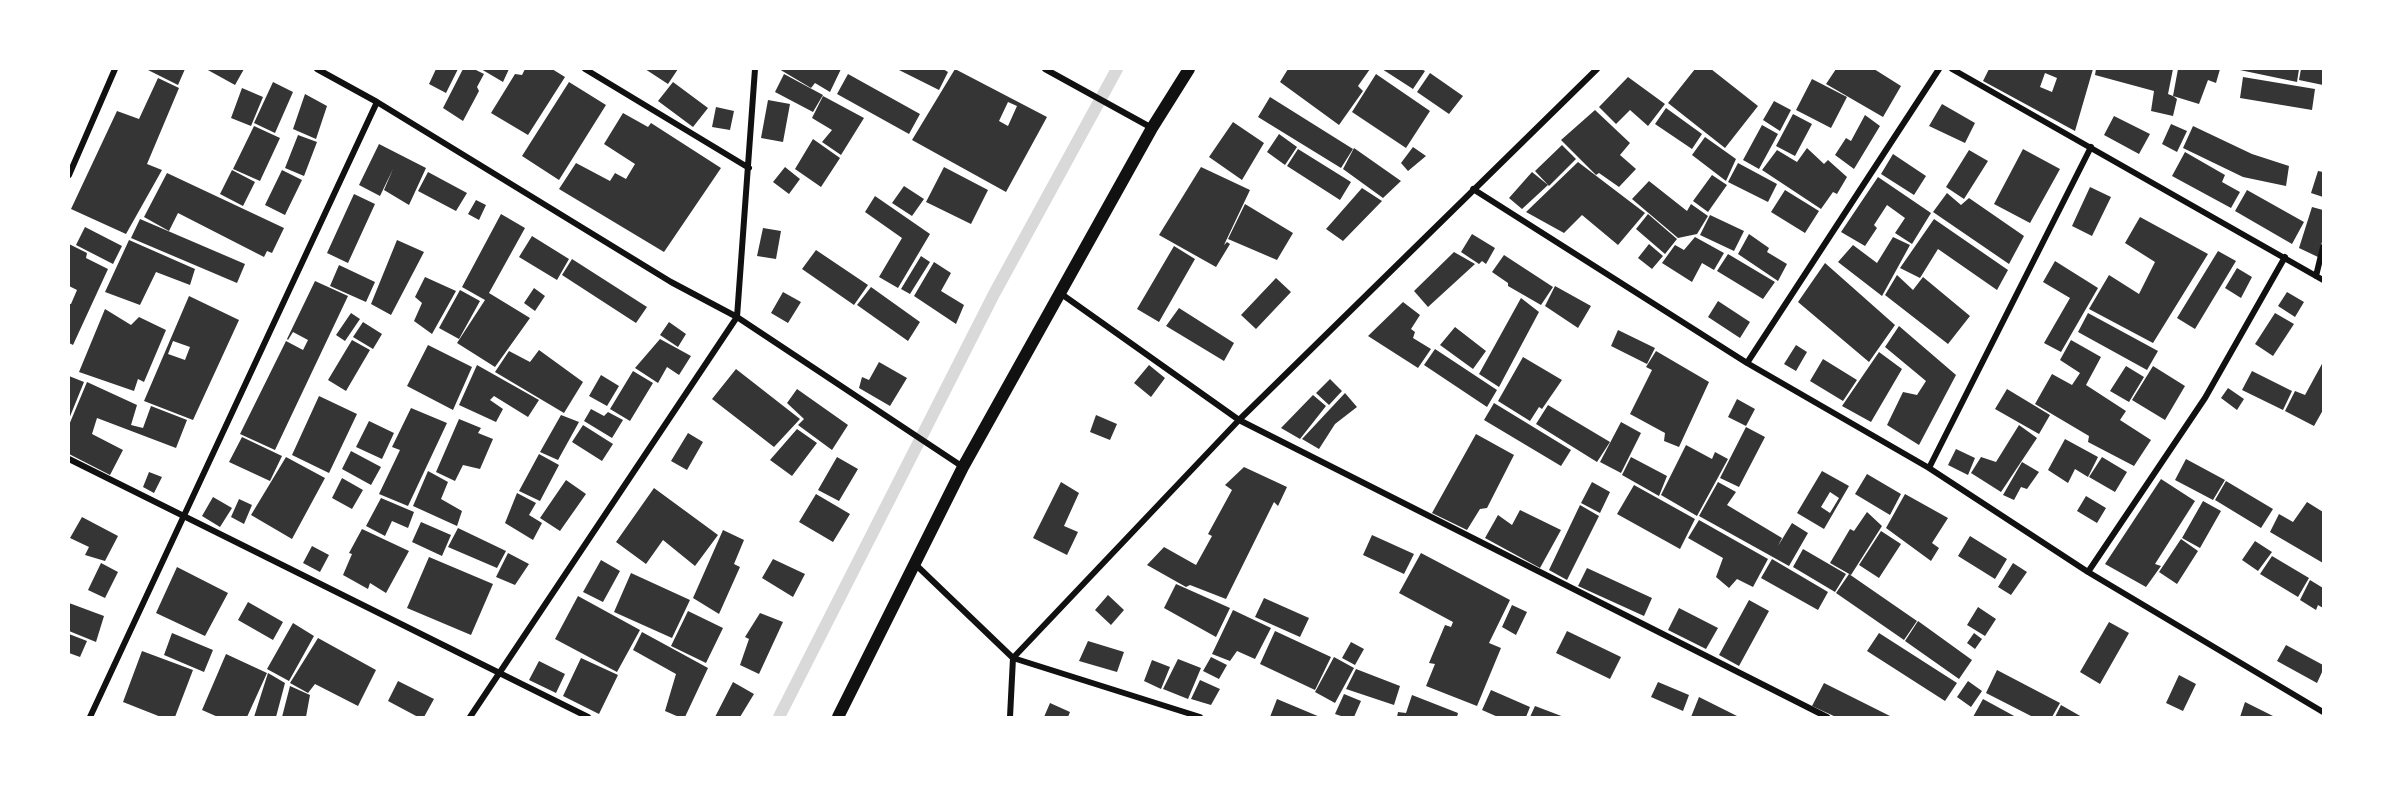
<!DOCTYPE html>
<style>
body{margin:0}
#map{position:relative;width:2392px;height:786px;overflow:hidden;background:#fff;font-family:"PT Sans Narrow",sans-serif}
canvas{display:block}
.frame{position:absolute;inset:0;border:70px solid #fff;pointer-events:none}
</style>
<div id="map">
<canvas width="2392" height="786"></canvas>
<div class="frame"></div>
</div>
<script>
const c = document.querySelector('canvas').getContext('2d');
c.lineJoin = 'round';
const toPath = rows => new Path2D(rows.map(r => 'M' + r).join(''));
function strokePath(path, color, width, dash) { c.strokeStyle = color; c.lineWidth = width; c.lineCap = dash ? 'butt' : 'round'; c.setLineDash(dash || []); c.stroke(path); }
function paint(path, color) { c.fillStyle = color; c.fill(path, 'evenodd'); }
strokePath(toPath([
 [779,717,994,294,1117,69]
]), '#d9d9d9', 12);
paint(toPath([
 [146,69,185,69,178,85],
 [206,69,244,69,235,85],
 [436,69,458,69,446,93,429,84],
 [463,69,474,69,484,74,477,87,479,91,463,121,443,108],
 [481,69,509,69,503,82],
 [525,69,552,69,565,77,528,135,491,113,515,74,522,75],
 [645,69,678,69,668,84],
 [779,69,841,69,830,92,815,83,811,88],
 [897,69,943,69,948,72,939,90],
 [955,69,1047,117,1006,192,912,140],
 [1008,102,1017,106,1008,126,999,121],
 [1288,69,1370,69,1358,86,1363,91,1339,125,1280,82],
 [1382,69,1421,69,1425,71,1413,89],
 [1695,69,1711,69,1758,106,1725,148,1668,103],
 [1836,69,1874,69,1901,86,1883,117,1826,84],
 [1989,69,2093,69,2075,131,1983,81],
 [2045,73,2057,78,2052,92,2040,87],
 [2096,69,2173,69,2168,94,2173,96,2178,69,2220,69,2216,83,2208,80,2199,104,2173,96,2177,99,2173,116,2151,111,2154,91,2095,75],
 [2235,69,2299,69,2297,82],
 [2301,69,2323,69,2323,85,2299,80],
 [1430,73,1463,96,1449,114,1417,92],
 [784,74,823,95,813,112,775,92],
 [848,74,920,114,909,134,837,94],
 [1376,74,1430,111,1406,148,1352,112],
 [1628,77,1665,104,1648,126,1630,110,1616,124,1599,107],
 [2243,77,2315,89,2312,110,2240,98],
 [158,78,179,88,147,164,162,170,126,234,71,209,117,111,139,119],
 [1812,79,1847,97,1831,128,1796,110],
 [273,82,293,92,275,133,254,123],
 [569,82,606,105,559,180,522,156],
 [673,82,708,108,693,127,658,101],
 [242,88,263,97,251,126,231,118],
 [305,94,327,106,316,139,293,129],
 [823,96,864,118,841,155,822,142,832,130,812,118],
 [1270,97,1353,149,1341,168,1258,117],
 [768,100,790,104,783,142,761,138],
 [1774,101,1791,110,1780,131,1763,120],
 [1942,104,1975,123,1965,143,1929,126],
 [716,107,734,111,730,130,712,127],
 [1666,108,1702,134,1692,149,1655,124],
 [1595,110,1630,143,1620,155,1636,169,1619,187,1599,173,1596,175,1561,140],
 [623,113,648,127,651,123,721,168,664,252,559,189,576,163,610,181,615,173,626,179,635,164,604,144],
 [1793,114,1812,124,1795,156,1776,146],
 [1865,115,1880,126,1854,169,1835,155,1846,138,1851,141],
 [2114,116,2150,134,2139,154,2104,135],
 [1233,122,1264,143,1242,180,1209,157],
 [2171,124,2187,131,2177,152,2162,144],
 [1762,125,1778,134,1759,169,1743,160],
 [254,126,280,138,260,181,233,169],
 [2193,126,2252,154,2289,166,2286,186,2243,177,2183,148],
 [1279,134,1297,147,1285,165,1267,152],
 [298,135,317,142,304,176,285,168],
 [1705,137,1736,159,1726,181,1692,155],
 [813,139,840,158,821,187,795,169],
 [379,144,426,168,409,205,384,190,393,169,380,196,359,185],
 [1562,145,1576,159,1549,186,1535,171],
 [1413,147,1426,156,1408,171,1401,163],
 [1354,148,1401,181,1383,198,1343,169],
 [1807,148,1824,164,1828,160,1847,177,1837,194,1833,192,1821,209,1762,170,1777,150,1797,162],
 [1298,149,1351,182,1340,200,1287,166],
 [2023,149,2060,169,2030,223,1994,204],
 [1969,150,1988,161,1964,199,1946,187],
 [2185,152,2225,175,2222,182,2240,192,2231,208,2172,176],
 [1893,154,1926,176,1914,195,1881,174],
 [1578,162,1645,213,1618,245,1582,215,1564,233,1526,212],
 [1738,163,1777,184,1768,202,1728,182],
 [785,167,800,179,789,194,773,182],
 [944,167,988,190,971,224,926,202],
 [1201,167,1250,190,1224,245,1227,242,1230,244,1216,267,1159,235],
 [232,170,255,182,243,206,220,194],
 [282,170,302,180,285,215,265,205],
 [2318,171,2323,172,2323,197,2311,193],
 [428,172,467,193,456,211,418,191],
 [1532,172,1548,185,1522,209,1509,198],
 [167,173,284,228,272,253,267,251,264,257,178,213,169,231,144,217],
 [1712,175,1727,185,1708,212,1693,201],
 [1878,177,1931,213,1912,244,1895,233,1905,218,1887,205,1874,225,1877,228,1865,246,1841,232],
 [1649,181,1687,211,1691,204,1708,216,1697,234,1678,238,1632,199],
 [904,186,924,199,912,216,892,203],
 [2090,187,2111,197,2092,236,2072,226],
 [1362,188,1382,201,1343,241,1326,229],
 [1785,190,1819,211,1805,233,1771,212],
 [2247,190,2304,222,2292,244,2235,211],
 [1947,193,1961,205,1969,198,2024,236,2009,264,1933,212],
 [354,194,375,204,348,263,327,253],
 [875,196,930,234,898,288,879,277,902,238,865,212],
 [476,200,486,205,479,220,468,214],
 [1245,204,1293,233,1277,260,1228,239],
 [2312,207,2323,210,2323,238,2318,257,2299,248],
 [501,214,525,228,489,293,530,318,495,367,457,343,485,300,462,287],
 [1648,214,1677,239,1665,254,1636,229],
 [1710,215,1744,231,1734,251,1700,235],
 [2140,217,2208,254,2153,343,2089,309,2109,275,2139,294,2155,262,2125,243],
 [140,219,245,264,237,283,131,238],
 [1934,219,2008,270,1997,290,1938,249,1920,278,1900,268],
 [85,227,122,246,113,264,76,245],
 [763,228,781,231,776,259,757,256],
 [1472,234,1495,248,1486,264,1482,261,1479,264,1461,252],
 [1749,234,1769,248,1767,252,1787,264,1778,281,1738,254],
 [532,236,569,259,557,280,519,257],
 [1695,237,1724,253,1714,270,1702,263,1692,282,1662,263,1675,245,1684,250],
 [1893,237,1910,245,1882,296,1838,262,1853,245,1877,263],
 [129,240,195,269,190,285,156,272,140,305,105,292],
 [397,240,424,252,391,315,371,304],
 [69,244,87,253,86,258,108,269,73,345,69,343,69,304,71,304,77,290,69,286],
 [1649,244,1663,256,1652,269,1638,258],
 [1174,246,1195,259,1159,322,1137,309],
 [816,250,868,285,854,305,802,269],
 [2218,251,2236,261,2195,329,2177,318],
 [1454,252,1475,264,1428,307,1414,291],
 [1728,254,1775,282,1763,299,1717,271],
 [1504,255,1553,287,1541,305,1508,286,1508,283,1492,272],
 [921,256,930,262,910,294,901,289],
 [572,259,647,307,636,323,562,275],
 [2055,261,2098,288,2061,352,2044,343,2070,298,2043,282],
 [934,262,951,273,941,291,964,305,956,324,914,296],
 [1825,263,1895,325,1869,362,1798,302],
 [339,265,375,282,366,302,330,286],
 [2237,268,2252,277,2241,298,2225,288],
 [1897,275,1913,290,1923,277,1970,316,1948,344,1885,295],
 [425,277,456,291,432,334,414,321,422,303,415,297],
 [1276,278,1291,292,1256,329,1241,315],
 [315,281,348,296,275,450,240,434,286,341,303,350,308,340,293,332,288,340,287,339],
 [1555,286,1591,306,1578,328,1545,306],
 [871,287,920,322,908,341,857,305],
 [534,288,545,296,535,311,524,303],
 [460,290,480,301,459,339,439,328],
 [783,292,801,302,788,323,771,313],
 [2287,292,2304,302,2295,317,2278,306],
 [189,296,239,320,193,420,144,401],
 [173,341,190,347,185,360,168,354],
 [1521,298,1539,312,1499,387,1479,374],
 [1718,301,1750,322,1740,338,1708,317],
 [1403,302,1420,315,1411,329,1415,332,1413,338,1431,349,1418,368,1368,336],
 [1179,308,1234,343,1224,361,1166,326],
 [105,309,131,325,139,317,166,330,144,382,138,379,134,391,79,372],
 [351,313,360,319,345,341,336,335],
 [2088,313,2158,351,2147,370,2078,332],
 [2275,313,2294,324,2273,356,2255,344],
 [363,322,382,334,373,349,353,337],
 [669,322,686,334,678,347,660,335],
 [1899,326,1956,375,1919,445,1887,425,1903,392,1917,395,1926,381,1885,347],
 [1455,327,1486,351,1473,369,1440,345],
 [1618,330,1655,348,1647,364,1611,346],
 [660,339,691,356,679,375,667,367,658,383,635,368],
 [352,340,370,350,346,391,328,380],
 [2071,340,2101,357,2086,385,2126,411,2120,420,2151,440,2134,466,2088,442,2089,436,2035,404,2052,374,2072,385,2080,373,2060,360],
 [428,345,472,367,453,410,407,386],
 [1796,345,1807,352,1796,371,1784,364],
 [1435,349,1497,390,1487,407,1424,365],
 [539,350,583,382,564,413,495,372,509,351,530,362],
 [1656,351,1709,382,1679,447,1664,441,1665,433,1630,414,1652,370,1646,367],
 [1879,352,1902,369,1871,422,1842,406],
 [1523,357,1562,380,1542,409,1539,407,1530,421,1498,401],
 [1823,359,1857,380,1843,401,1810,381],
 [879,362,907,378,890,406,859,388,862,377,869,380],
 [2323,362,2323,410,2314,426,2285,411,2295,391,2305,395],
 [477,365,539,400,528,417,494,396,490,400,503,409,496,422,459,405],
 [1149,365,1165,378,1151,397,1134,383],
 [2126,366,2144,377,2129,402,2110,391],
 [2153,366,2185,386,2165,420,2132,400],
 [736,369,800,419,774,447,712,399],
 [633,371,653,383,630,421,610,409],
 [2252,371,2292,391,2283,410,2242,390],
 [601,375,619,386,607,406,589,396],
 [69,376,84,382,69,419],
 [1330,379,1342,391,1329,405,1316,393],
 [87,382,137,405,131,425,143,428,151,406,187,420,176,448,97,418,92,434,123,450,110,475,69,454,69,425],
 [2228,388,2244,399,2237,410,2221,398],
 [797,389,848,425,832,450,798,425,804,419,787,403],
 [2007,389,2050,415,2039,434,1995,409],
 [1345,393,1357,407,1335,424,1319,449,1302,439],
 [1313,395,1326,406,1300,439,1281,428],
 [319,396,357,414,329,473,292,455],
 [1737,399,1755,409,1746,426,1728,417],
 [1494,403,1571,450,1561,466,1484,420],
 [1548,405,1610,442,1597,462,1536,424],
 [411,408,447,423,408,506,379,494,400,450,392,447],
 [591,409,604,416,608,412,623,420,612,438,584,421],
 [561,415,579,422,558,460,540,452],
 [1096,415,1117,424,1110,440,1090,432],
 [459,419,481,428,478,433,493,439,480,469,463,465,455,481,436,472],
 [369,421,394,433,382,459,356,447],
 [1621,422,1641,433,1621,473,1600,462],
 [583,425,613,444,602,461,572,442],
 [2019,425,2037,438,2001,492,1971,473,1981,457,1996,462],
 [1746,427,1765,437,1739,487,1720,478],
 [797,429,817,443,792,476,770,460],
 [688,433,703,442,687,470,671,461],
 [1476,434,1514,455,1487,508,1480,509,1467,530,1432,513],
 [242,437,282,456,270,481,229,462],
 [2065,439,2098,457,2088,477,2075,469,2068,483,2048,470],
 [1686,445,1712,459,1715,452,1728,459,1697,516,1661,495],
 [1956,449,1975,458,1968,475,1948,465],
 [351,451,381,467,371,485,342,469],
 [539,454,559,465,540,501,519,491],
 [286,457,325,478,292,539,251,515],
 [837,457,858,469,839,501,818,490],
 [1631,457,1667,476,1659,496,1622,475],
 [2102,457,2127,472,2115,492,2089,477],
 [2186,459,2225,480,2213,500,2175,480],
 [2022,462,2039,472,2027,489,2021,487,2014,500,2003,495],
 [1244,467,1287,487,1278,506,1274,502,1226,599,1190,585,1186,587,1147,565,1164,547,1196,565,1212,536,1208,534,1232,490,1225,485],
 [428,471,448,482,441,499,462,511,457,526,413,506],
 [1822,471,1849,486,1824,529,1797,513],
 [1830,492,1839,498,1830,513,1821,507],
 [149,472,162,477,154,493,143,487],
 [1867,474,1901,494,1890,515,1855,494],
 [342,478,363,490,352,509,332,498],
 [2161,479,2195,501,2155,564,2161,566,2146,587,2105,564],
 [566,480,586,494,560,531,540,518],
 [2226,481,2273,509,2261,528,2215,500],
 [1061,482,1079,493,1064,526,1078,532,1067,555,1033,538],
 [1592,482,1610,492,1600,513,1581,503],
 [1718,482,1736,492,1727,505,1782,538,1778,546,1792,523,1808,533,1789,566,1699,516],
 [1634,485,1695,519,1680,549,1617,514],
 [654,488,718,535,695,566,663,540,646,564,616,542],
 [517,493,536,503,529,515,542,523,533,540,505,523],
 [816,494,850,514,833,542,799,522],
 [1905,494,1948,518,1932,543,1939,548,1931,561,1886,528],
 [2086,496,2106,508,2097,523,2077,511],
 [213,497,232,508,220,527,202,516],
 [381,498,414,512,408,528,392,521,385,536,366,526],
 [239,499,252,505,244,524,231,517],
 [2203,501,2221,511,2200,548,2182,538],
 [2307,502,2323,512,2323,563,2270,532,2279,514,2293,522],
 [1580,505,1599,516,1567,580,1549,570],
 [1520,510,1561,530,1540,568,1485,538,1498,515,1512,525],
 [1867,512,1882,526,1851,575,1830,563,1850,529,1854,531],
 [82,517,118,536,105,561,85,555,89,547,70,538],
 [1699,520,1768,559,1753,587,1737,579,1729,588,1716,577,1723,558,1688,538],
 [421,522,451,535,442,556,412,542],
 [458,528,506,551,497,568,448,547],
 [362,529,409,551,386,593,370,583,368,589,343,575,352,554,349,553],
 [723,530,744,540,734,564,740,567,719,614,693,598],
 [1881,531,1901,544,1879,578,1859,565],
 [1372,535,1414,554,1404,574,1363,555],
 [1970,536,2007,559,1995,579,1958,556],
 [2181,539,2198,551,2177,584,2159,572],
 [2255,541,2272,552,2258,571,2242,560],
 [312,546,329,555,320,572,303,563],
 [1803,549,1846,574,1835,592,1793,567],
 [508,553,529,564,515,585,496,577],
 [1421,553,1510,600,1489,643,1501,648,1477,706,1426,686,1435,664,1429,663,1445,625,1451,627,1453,622,1399,593],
 [2272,556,2309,578,2298,597,2260,574],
 [429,557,493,584,471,635,407,608],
 [773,559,805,574,793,597,762,578],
 [1772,559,1828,592,1818,610,1761,578],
 [601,560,620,571,603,602,583,592],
 [101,563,118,572,105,598,88,590],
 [2013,563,2027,572,2011,595,1998,587],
 [177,567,228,593,205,636,156,613],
 [1587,568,1652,598,1644,616,1578,586],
 [631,573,690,600,672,638,614,612],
 [1849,574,1917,621,1904,640,1836,593],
 [2310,580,2323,588,2323,608,2318,605,2316,610,2300,600],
 [1176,584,1230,608,1216,637,1164,608],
 [1108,595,1124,610,1111,625,1095,610],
 [578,596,640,630,617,672,555,639],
 [1264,598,1309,618,1300,637,1255,617],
 [1749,600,1769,611,1739,666,1719,655],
 [248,602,283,622,273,640,238,620],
 [69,603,104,616,96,642,69,631],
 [1512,605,1527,612,1516,635,1502,627],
 [1978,607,1996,619,1985,636,1967,625],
 [1679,608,1718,628,1706,649,1668,630],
 [1233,610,1271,628,1255,659,1237,651,1230,661,1212,654],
 [688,611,723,628,706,663,671,646],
 [760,613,783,622,759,674,740,665,749,639,745,637],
 [1918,621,1972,660,1959,679,1905,641],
 [2109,622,2129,633,2100,684,2080,672],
 [293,623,314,636,289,681,267,669],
 [1275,631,1331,657,1315,690,1260,664],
 [1567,631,1621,657,1610,679,1556,653],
 [642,632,708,668,685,717,679,717,665,711,676,674,633,650],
 [172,633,213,650,204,672,164,655],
 [1879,633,1957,683,1945,701,1867,651],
 [1974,633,1982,639,1975,649,1967,643],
 [69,634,87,641,80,657,69,653],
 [318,638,376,670,358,706,315,684,308,693,290,683],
 [1088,641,1124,652,1117,672,1079,661],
 [1351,642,1364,649,1355,665,1342,658],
 [2286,645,2323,665,2323,670,2317,683,2277,661],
 [142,651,193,670,175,717,161,717,123,702],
 [226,654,267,673,247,717,218,717,202,710],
 [1211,657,1227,665,1219,679,1203,671],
 [1334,657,1354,668,1335,703,1315,692],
 [581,658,618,675,599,714,563,696],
 [1178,659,1201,668,1188,699,1163,689],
 [1152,660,1170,667,1161,689,1144,681],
 [539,661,565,674,556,693,529,680],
 [1356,669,1400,686,1394,705,1346,689],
 [1997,670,2060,703,2052,717,2033,717,1986,693],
 [268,673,285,683,276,717,254,717],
 [2179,675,2196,684,2183,711,2166,703],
 [1200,680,1220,689,1211,705,1191,699],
 [398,681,434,699,424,717,418,717,388,701],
 [1968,681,1982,691,1971,707,1957,697],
 [733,682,754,694,740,717,715,717],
 [1658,682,1689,695,1683,711,1651,697],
 [1824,683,1892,717,1836,717,1812,706],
 [290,686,310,695,306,717,282,717],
 [1491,690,1530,707,1526,717,1498,717,1482,710],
 [1344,694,1361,701,1354,717,1344,717,1335,714],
 [1412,695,1458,713,1457,717,1397,717,1398,712,1406,713],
 [1699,697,1739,717,1691,717],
 [1277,699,1320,717,1270,717],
 [1983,699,2016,717,1973,717],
 [2245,702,2275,717,2240,717],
 [1050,703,1070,712,1068,717,1044,717],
 [2061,705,2082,717,2055,717],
 [1535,706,1564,717,1530,717]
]), '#353535');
strokePath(toPath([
 [317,69,377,102,671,282,737,317,963,467],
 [585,69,749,168],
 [1045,69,1152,128],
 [1952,69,2323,280],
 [69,175,115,69],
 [1473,189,1747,363,1929,468,2088,572,2323,712],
 [2316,276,2323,247],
 [1060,293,1239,420,1827,717],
 [1747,363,1939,69],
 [69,459,588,717],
 [1929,468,2091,147],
 [915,564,1013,658,1200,717],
 [2088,572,2205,398,2285,257],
 [90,717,377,102],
 [470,717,737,317,755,69],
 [1010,717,1013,658,1239,420,1597,69]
]), '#111', 6);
strokePath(toPath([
 [838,717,963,467,1152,128,1189,69]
]), '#111', 12);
</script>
